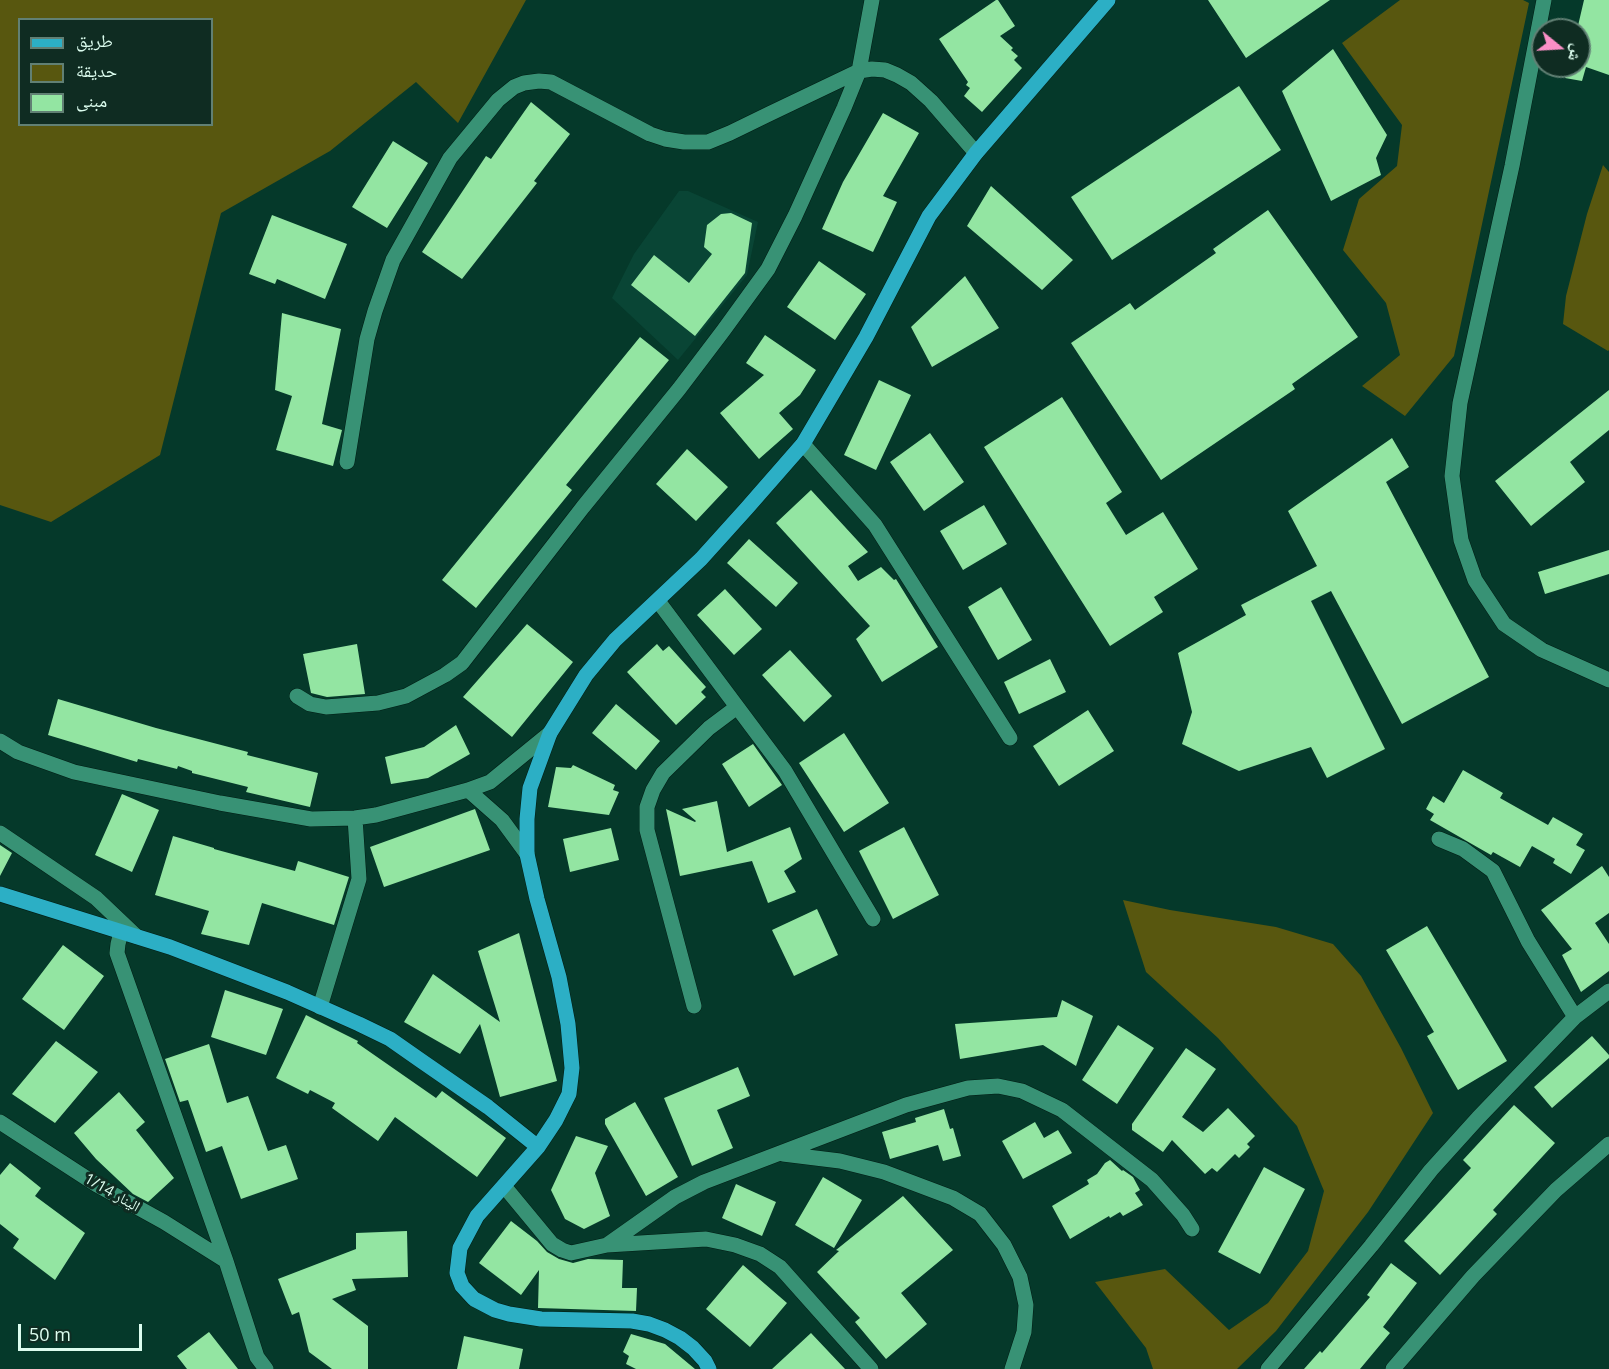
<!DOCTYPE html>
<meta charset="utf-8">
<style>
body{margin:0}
#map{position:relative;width:1609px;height:1369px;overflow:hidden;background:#05392a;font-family:"Open Sans","Noto Naskh Arabic",sans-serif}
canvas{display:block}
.legend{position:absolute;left:18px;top:18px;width:195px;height:108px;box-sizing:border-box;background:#0f2c22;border:2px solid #618074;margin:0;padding:8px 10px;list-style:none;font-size:18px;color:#dcfdef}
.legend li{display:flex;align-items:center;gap:12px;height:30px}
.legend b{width:30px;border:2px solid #618074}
.north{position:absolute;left:1531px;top:18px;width:60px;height:60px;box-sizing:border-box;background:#0f2c22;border:2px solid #618074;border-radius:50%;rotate:108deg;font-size:16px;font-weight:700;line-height:24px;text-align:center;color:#dcfdef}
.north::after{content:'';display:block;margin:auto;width:21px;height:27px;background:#fa8fc6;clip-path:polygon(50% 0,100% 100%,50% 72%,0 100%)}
.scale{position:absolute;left:18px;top:1324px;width:124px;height:27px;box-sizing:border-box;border:3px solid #dcfdef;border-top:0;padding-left:8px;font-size:18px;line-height:21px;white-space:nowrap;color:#dcfdef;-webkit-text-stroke:4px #0f2c22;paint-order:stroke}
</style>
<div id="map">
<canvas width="1609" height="1369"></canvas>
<ul class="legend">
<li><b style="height:8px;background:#2cafc5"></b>طريق</li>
<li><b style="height:16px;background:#58570f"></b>حديقة</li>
<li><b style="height:16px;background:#93e5a2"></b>مبنى</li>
</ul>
<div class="north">ش</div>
<div class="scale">50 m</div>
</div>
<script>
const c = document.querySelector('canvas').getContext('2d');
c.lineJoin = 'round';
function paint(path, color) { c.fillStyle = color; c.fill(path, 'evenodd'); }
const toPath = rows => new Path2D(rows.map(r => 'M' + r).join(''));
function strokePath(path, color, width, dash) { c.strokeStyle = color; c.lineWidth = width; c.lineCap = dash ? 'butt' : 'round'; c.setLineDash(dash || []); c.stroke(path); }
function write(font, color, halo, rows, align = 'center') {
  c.font = font + ' "Open Sans","Noto Naskh Arabic",sans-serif'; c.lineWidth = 6; c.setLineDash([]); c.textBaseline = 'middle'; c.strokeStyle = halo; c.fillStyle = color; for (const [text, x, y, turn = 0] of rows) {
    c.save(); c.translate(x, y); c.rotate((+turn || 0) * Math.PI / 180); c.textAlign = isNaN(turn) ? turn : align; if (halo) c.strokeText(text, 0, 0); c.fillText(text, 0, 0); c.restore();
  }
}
paint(toPath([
 [679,191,688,191,758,222,747,275,678,360,612,298,634,254]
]), '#094535');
paint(toPath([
 [0,0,526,0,458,123,416,82,330,151,221,213,160,455,51,522,0,505],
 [20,20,212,20,212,124,20,124],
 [1400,0,1523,0,1529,3,1454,356,1405,416,1362,386,1400,355,1386,303,1343,250,1359,199,1397,166,1402,125,1342,43],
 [1603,165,1609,172,1609,350,1608,351,1563,324,1566,296,1587,214],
 [1123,900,1170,910,1276,927,1333,944,1361,976,1401,1048,1433,1113,1368,1212,1276,1331,1237,1369,1153,1369,1146,1348,1095,1282,1165,1269,1229,1330,1268,1303,1308,1251,1324,1191,1297,1126,1218,1038,1146,972]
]), '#58570f');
paint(toPath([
 [996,0,998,0,1015,26,1000,36,1013,48,1011,50,1018,56,1014,60,1022,68,982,112,964,96,970,88,966,85,968,82,939,39],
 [1208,0,1330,0,1246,58],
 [1584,0,1609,0,1609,75,1586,67,1582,81,1565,78,1568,66,1582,66,1579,65,1579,30,1577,30],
 [1333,49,1387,135,1376,158,1381,175,1331,201,1282,91],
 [1239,86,1281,150,1112,260,1071,197],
 [531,102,570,134,534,181,537,183,462,279,422,252,486,156,491,159],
 [883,113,919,133,883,196,897,202,873,252,822,229,843,182],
 [393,141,428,163,387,228,352,207],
 [991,186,1073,260,1042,290,967,226],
 [1268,210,1358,337,1292,384,1295,389,1161,480,1071,343,1130,303,1135,310,1216,253,1213,249],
 [731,213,752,223,745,273,695,336,631,285,654,255,689,283,712,254,704,247,707,225,721,214],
 [272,215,347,244,325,299,277,279,275,284,249,274],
 [819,261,866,294,835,340,787,307],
 [965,276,999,328,932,367,911,327],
 [282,313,341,329,322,424,342,430,333,466,276,450,292,396,275,390],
 [765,335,816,370,800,395,779,413,793,429,759,459,720,413,764,375,746,363],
 [640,337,669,360,566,485,572,490,476,608,442,580],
 [879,380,911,395,876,470,844,455],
 [1609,390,1609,430,1570,462,1585,482,1531,526,1495,481],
 [1062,397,1122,492,1106,503,1126,535,1163,512,1198,569,1154,597,1163,612,1110,646,984,447],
 [930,433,964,482,924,511,890,462],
 [1392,438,1409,467,1386,482,1489,677,1402,724,1331,591,1311,601,1385,749,1327,778,1311,747,1239,771,1182,744,1192,712,1178,653,1246,615,1241,605,1317,566,1288,511],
 [687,449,728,487,696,521,656,484],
 [811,490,868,552,848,566,858,581,881,567,894,580,896,579,938,647,882,682,856,639,870,626,776,523],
 [984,505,1007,544,963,570,940,531],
 [749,539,798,583,776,607,727,563],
 [1609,550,1609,574,1545,594,1538,572],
 [1001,587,1032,640,998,660,968,607],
 [725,589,762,629,734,655,697,615],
 [527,624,573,662,512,737,463,697],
 [357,644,365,694,327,697,311,693,303,654],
 [657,644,663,651,669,646,706,687,701,692,706,697,676,725,627,672],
 [790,650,832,696,804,722,762,675],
 [1050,659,1066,692,1019,714,1004,682],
 [58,699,156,728,248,752,247,755,318,773,310,807,246,792,248,787,192,773,192,771,178,766,177,769,138,759,137,762,48,735],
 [616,704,660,741,636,770,592,733],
 [1088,710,1114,751,1059,786,1033,746],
 [456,725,470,754,428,778,391,784,385,757,424,747],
 [844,733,889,803,844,832,799,763],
 [753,744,782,785,749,807,722,764],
 [573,765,615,785,613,790,619,792,609,815,548,807,556,767,571,768],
 [1463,770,1503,793,1500,798,1548,825,1553,817,1583,834,1576,845,1585,850,1571,874,1553,863,1555,859,1532,846,1520,867,1493,852,1491,855,1430,820,1434,814,1426,809,1433,796,1444,803],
 [122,794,159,810,132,872,95,855],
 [717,801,727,852,790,827,802,859,784,871,796,892,768,903,752,861,680,876,666,809,695,822,696,821,682,809],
 [475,809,490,850,384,887,370,847],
 [904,827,939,895,893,919,859,851],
 [611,828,619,860,570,872,563,839],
 [173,836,214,848,214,849,295,871,298,861,349,877,334,925,262,903,249,945,201,934,209,911,155,895],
 [0,845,12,853,0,876],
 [1602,866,1609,877,1609,913,1595,923,1609,944,1609,971,1581,992,1562,955,1572,949,1541,910],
 [817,909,838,955,794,976,772,930],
 [1427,926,1507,1061,1458,1090,1427,1036,1434,1032,1386,950],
 [519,933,557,1081,500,1097,480,1024,460,1054,404,1022,433,974,500,1022,478,951],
 [63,945,104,976,64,1030,22,999],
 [225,990,283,1009,266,1055,211,1037],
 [1062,1000,1093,1016,1076,1066,1043,1045,960,1059,955,1024,1057,1017],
 [306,1015,358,1041,357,1043,436,1098,442,1091,506,1138,477,1177,395,1117,378,1141,332,1108,335,1103,310,1090,308,1094,276,1078],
 [1118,1025,1154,1048,1117,1104,1082,1080],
 [1592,1036,1609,1055,1609,1058,1552,1108,1534,1087],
 [56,1041,98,1072,55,1123,12,1094],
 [209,1044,227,1103,248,1096,268,1151,286,1145,298,1179,241,1199,222,1146,206,1152,188,1100,180,1102,165,1059],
 [1186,1048,1216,1069,1182,1117,1203,1132,1228,1108,1255,1136,1247,1144,1250,1147,1239,1158,1235,1154,1217,1172,1212,1168,1205,1174,1172,1140,1163,1152,1132,1130,1132,1124],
 [738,1067,750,1096,717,1110,733,1148,692,1166,664,1098],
 [119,1092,145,1122,136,1130,174,1178,148,1202,133,1194,96,1159,74,1133],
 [635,1102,678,1177,646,1196,605,1124,605,1119],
 [1514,1105,1555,1143,1493,1210,1497,1214,1440,1275,1404,1241,1471,1168,1463,1160],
 [944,1109,950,1129,953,1128,961,1156,943,1161,938,1145,890,1159,882,1132,916,1122,915,1118],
 [1035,1122,1044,1138,1058,1130,1072,1153,1023,1179,1002,1141],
 [576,1136,608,1146,595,1173,610,1216,584,1229,565,1219,551,1190],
 [1110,1160,1122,1171,1123,1170,1133,1177,1140,1190,1135,1193,1143,1205,1123,1216,1120,1212,1110,1218,1109,1216,1070,1239,1052,1206,1089,1184,1087,1180,1097,1174,1105,1163],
 [10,1163,41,1188,35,1196,85,1233,55,1280,13,1248,19,1239,0,1224,0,1175],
 [1264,1167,1305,1189,1260,1274,1218,1252],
 [823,1177,862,1200,834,1248,795,1225],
 [736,1184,776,1202,762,1236,722,1218],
 [903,1196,953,1250,901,1293,927,1324,886,1359,855,1322,860,1318,817,1272,839,1251,836,1250],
 [511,1221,537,1241,547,1252,559,1259,573,1263,588,1259,623,1260,622,1288,637,1288,636,1311,538,1308,539,1270,521,1295,479,1263],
 [407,1231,408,1277,352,1279,356,1290,332,1299,368,1326,368,1369,332,1369,309,1352,299,1312,292,1315,278,1279,356,1249,356,1233],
 [1391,1263,1417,1283,1383,1327,1390,1333,1360,1369,1304,1369,1320,1351,1322,1353,1370,1297,1367,1295],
 [743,1265,787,1303,750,1347,706,1309],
 [209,1332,238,1369,187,1369,177,1356],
 [811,1333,845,1369,772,1369],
 [631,1334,665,1344,695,1369,636,1369,626,1364,629,1356,623,1352],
 [464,1336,523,1349,519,1369,457,1369]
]), '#93e5a2');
const minor = toPath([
 [1544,0,1512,166,1460,403,1452,476,1461,540,1475,580,1504,624,1542,650,1609,680],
 [803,444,875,525,1010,738],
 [347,462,367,339,375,311,393,260,450,158,498,100,514,87,524,83,539,81,551,82,650,134,665,139,684,142,708,142,730,133,769,114,859,71,872,69,885,70,897,75,911,83,931,101,976,153],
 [658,601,785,771,873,919],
 [297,696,310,704,326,707,378,703,406,696,445,675,462,663,583,507,679,389,723,331,768,269,795,216,844,108,859,71,872,0],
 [0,741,18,752,74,772,220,803,311,819,355,818,376,815,468,790,490,782,550,733],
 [468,790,502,820,527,854],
 [0,833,96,898,136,936],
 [1439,839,1463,849,1493,871,1528,941,1575,1017],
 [124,932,120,936,118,944,117,953,226,1261,257,1357,266,1369],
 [694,1006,647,830,647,807,653,790,663,773,709,728,737,707],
 [320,1007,359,879,355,818],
 [0,1122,97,1185,164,1222,226,1261],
 [783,1154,840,1161,884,1172,953,1198,980,1214,1004,1245,1020,1277,1026,1305,1024,1332,1012,1369],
 [504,1186,552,1244,562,1250,571,1253,607,1245,706,1239,735,1245,760,1254,780,1267,871,1369],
 [607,1245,675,1197,704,1182,906,1105,968,1088,998,1086,1022,1091,1062,1110,1152,1180,1183,1215,1192,1229],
 [1268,1369,1371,1246,1431,1170,1478,1118,1575,1017,1609,991],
 [1393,1369,1473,1276,1556,1190,1609,1144]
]);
const major = toPath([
 [0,894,170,947,287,992,359,1024,390,1039,420,1060,488,1107,538,1147],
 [709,1369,705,1361,693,1348,680,1338,665,1330,649,1324,632,1321,541,1319,509,1314,495,1310,474,1299,462,1286,457,1273,460,1248,477,1216,538,1147,556,1120,569,1094,572,1068,568,1024,559,977,537,899,527,854,527,819,530,788,550,733,586,675,615,640,701,559,747,508,803,444,866,337,929,216,976,153,1108,0]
]);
strokePath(minor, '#021d14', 16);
strokePath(major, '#021d14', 16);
strokePath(minor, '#389275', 15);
strokePath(major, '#2cafc5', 15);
write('15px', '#dcfdef', '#0f2c22', [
 ["الينار 1/14",112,1193,30]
]);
</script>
